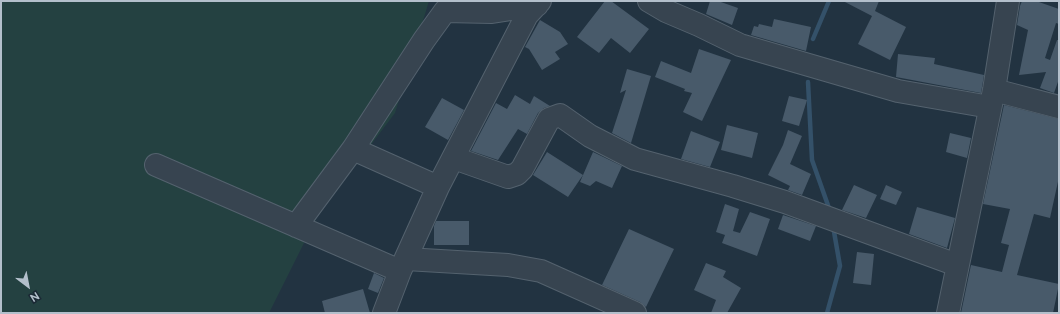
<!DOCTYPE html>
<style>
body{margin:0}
#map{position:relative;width:1060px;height:314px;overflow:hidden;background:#223341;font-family:Raleway,sans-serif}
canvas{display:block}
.frame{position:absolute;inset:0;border:2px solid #b3bfcb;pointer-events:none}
.north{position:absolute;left:8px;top:266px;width:40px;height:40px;-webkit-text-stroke:3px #1b2935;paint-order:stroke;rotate:148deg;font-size:11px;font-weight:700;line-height:16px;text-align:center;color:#b3bfcb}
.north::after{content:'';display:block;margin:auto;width:14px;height:18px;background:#b3bfcb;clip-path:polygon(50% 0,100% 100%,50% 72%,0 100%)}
</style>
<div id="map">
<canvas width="1060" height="314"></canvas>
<div class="frame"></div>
<div class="north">N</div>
</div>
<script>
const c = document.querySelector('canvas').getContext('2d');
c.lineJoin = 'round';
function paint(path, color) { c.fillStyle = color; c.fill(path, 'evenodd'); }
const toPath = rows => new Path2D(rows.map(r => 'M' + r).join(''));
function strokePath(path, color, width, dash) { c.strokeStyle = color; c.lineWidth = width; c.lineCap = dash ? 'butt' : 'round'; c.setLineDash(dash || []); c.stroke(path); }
paint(toPath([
 [1,1,429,1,395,113,318,215,269,313,1,313]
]), '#244141');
strokePath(toPath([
 [813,39,829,1],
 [808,82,812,160,830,211],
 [827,313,840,266,833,226]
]), '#345169', 4.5);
paint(toPath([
 [605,1,611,1,649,29,630,53,611,38,599,53,577,37],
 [710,1,718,1,738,8,732,25,706,14],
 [843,1,879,1,875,11,906,27,890,60,858,44,872,16],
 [1022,1,1036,1,1059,9,1059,24,1056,23,1045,58,1050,60,1057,40,1059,40,1059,79,1054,93,1040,88,1046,72,1019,75,1028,30,1017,25,1020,6],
 [774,19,811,27,806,51,751,35,754,26,758,27,759,24,772,27],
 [540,20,560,32,568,44,555,52,560,59,542,70,529,49,525,47],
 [699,49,731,60,702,121,683,112,692,93,684,91,685,89,655,77,661,61,691,73],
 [898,54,935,58,934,64,984,75,981,93,896,77],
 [627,69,651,76,631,143,612,133,626,90,620,93],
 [515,95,530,104,534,96,550,106,544,108,538,113,527,134,518,129,498,160,471,151,496,103,507,109],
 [789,96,807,100,799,126,782,121],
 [442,98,464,110,448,140,425,127],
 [1004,105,1059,119,1059,177,1050,218,1034,214,1017,275,1059,284,1053,313,961,313,971,265,1002,272,1009,245,1001,243,1010,209,983,204],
 [727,125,758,133,752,158,721,150],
 [788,130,802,136,790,164,811,174,802,195,788,190,790,186,768,175,783,145],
 [691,131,720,142,710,167,681,159],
 [950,133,971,138,967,158,946,152],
 [547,152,583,175,568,197,533,175],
 [593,152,622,166,612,188,596,181,590,186,580,182],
 [854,185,877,195,866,218,842,210],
 [886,185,902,192,896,205,880,199],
 [725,204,739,209,733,231,740,233,750,212,770,219,757,256,722,243,725,235,716,232],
 [917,207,955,218,947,248,909,234],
 [783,215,816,226,810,241,778,229],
 [436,221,469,221,469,245,434,245,434,226],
 [629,229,674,249,646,307,640,302,602,285],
 [857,252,874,254,871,285,853,283],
 [706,263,726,271,723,277,741,288,727,313,711,313,716,300,694,290],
 [374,273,384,278,378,293,368,289],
 [363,289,370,313,325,313,322,301]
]), '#485a6a');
const minor = toPath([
 [649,1,666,11,699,25,740,45,898,91,990,107],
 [994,90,1059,107],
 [353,149,438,187],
 [454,158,508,177,517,174,522,169,549,119,560,115,590,136,635,159,733,186,785,202,957,265],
 [156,165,400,271],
 [296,226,353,149,424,40,445,11,492,12,537,5],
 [406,259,508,265,541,271,635,313],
 [384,313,400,271,438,187,527,15,540,1],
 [948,313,994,90,1008,1]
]);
strokePath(minor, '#54626e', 24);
strokePath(minor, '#374450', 22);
</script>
